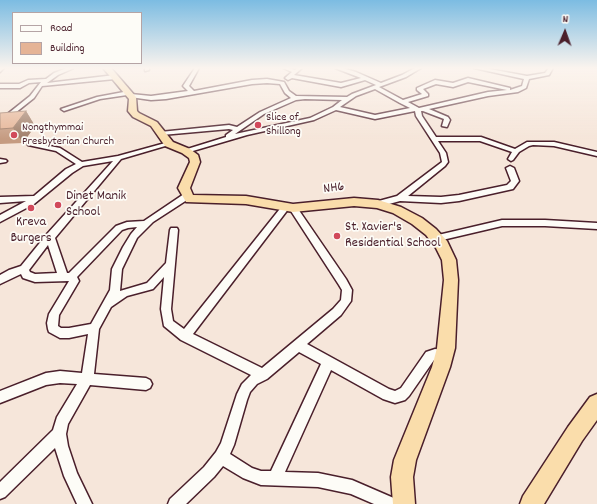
<!DOCTYPE html>
<style>
body{margin:0}
#map{position:relative;width:597px;height:504px;overflow:hidden;background:#f6e6da;font-family:Dekko,sans-serif}
canvas{display:block}
.legend{position:absolute;left:12px;top:12px;width:130px;height:52px;box-sizing:border-box;background:#fdfcf7;border:1px solid #b5a4a5;margin:0;padding:5px 7px;list-style:none;font-size:12px;color:#4a1f2b}
.legend li{display:flex;align-items:center;gap:8px;height:20px}
.legend b{width:20px;border:1px solid #b5a4a5}
.north{position:absolute;left:545px;top:12px;width:40px;height:40px;-webkit-text-stroke:3px #fdfcf7;paint-order:stroke;rotate:2deg;font-size:11px;font-weight:700;line-height:16px;text-align:center;color:#4a1f2b}
.north::after{content:'';display:block;margin:auto;width:14px;height:18px;background:#4a1f2b;clip-path:polygon(50% 0,100% 100%,50% 72%,0 100%)}
</style>
<div id="map">
<canvas width="597" height="504"></canvas>
<ul class="legend">
<li><b style="height:5px;background:#fdfcf7"></b>Road</li>
<li><b style="height:11px;background:#e5b496"></b>Building</li>
</ul>
<div class="north">N</div>
</div>
<script>
const c = document.querySelector('canvas').getContext('2d');
c.lineJoin = 'round';
const toPath = rows => new Path2D(rows.map(r => 'M' + r).join(''));
function strokePath(path, color, width, dash) { c.strokeStyle = color; c.lineWidth = width; c.lineCap = dash ? 'butt' : 'round'; c.setLineDash(dash || []); c.stroke(path); }
function paint(path, color) { c.fillStyle = color; c.fill(path, 'evenodd'); }
function write(font, color, halo, rows, align = 'center') {
  c.font = font + ' Dekko,sans-serif'; c.lineWidth = 3.5; c.setLineDash([]); c.textBaseline = 'middle'; c.strokeStyle = halo; c.fillStyle = color; for (const [text, x, y, turn = 0] of rows) {
    c.save(); c.translate(x, y); c.rotate((+turn || 0) * Math.PI / 180); c.textAlign = isNaN(turn) ? turn : align; if (halo) c.strokeText(text, 0, 0); c.fillText(text, 0, 0); c.restore();
  }
}
const minor = toPath([
 [0,68,4,68,0,72,0,68],
 [67,68,74,68,58,75,47,83,115,75,118,77,115,79,42,86,34,98,0,125,0,120,30,96,41,82,29,83,20,88,0,88,0,84,19,84,28,80,46,79,54,73,67,68],
 [145,68,149,68,149,70,145,71,145,68],
 [195,68,199,68,189,86,194,91,252,80,267,79,284,82,289,91,296,96,347,97,352,94,376,85,365,80,341,87,292,78,288,80,285,78,292,72,283,68,289,68,295,70,297,68,302,68,294,75,341,83,361,78,335,68,342,68,356,72,381,83,402,75,415,68,421,68,406,77,379,87,403,100,422,94,417,90,417,88,435,80,453,83,468,78,510,88,510,90,522,86,524,79,474,68,484,68,527,76,545,73,549,68,553,68,549,75,529,79,526,88,518,92,488,96,429,109,448,117,450,120,447,127,442,126,444,119,423,111,421,111,422,116,436,137,481,137,515,149,527,142,554,142,597,152,597,156,554,146,533,145,529,146,519,152,513,160,511,161,508,159,512,152,480,141,438,141,446,153,448,162,445,166,408,196,441,197,459,195,507,185,511,181,506,168,510,166,514,168,519,181,513,189,459,201,441,203,400,201,378,207,374,204,375,202,397,196,442,162,440,153,416,116,415,111,375,119,336,110,314,120,247,135,186,153,184,152,184,150,226,137,226,135,233,130,229,129,162,135,160,134,160,132,229,125,237,127,260,112,291,98,285,93,280,84,267,83,252,84,166,99,151,100,130,97,127,95,100,99,64,111,61,109,97,97,129,91,131,94,151,96,188,91,183,86,195,68],
 [468,82,507,90,488,92,419,108,408,102,428,96,428,94,423,89,436,84,453,87,468,82],
 [375,89,400,103,410,108,375,115,340,107,356,96,375,89],
 [305,99,342,100,333,107,310,118,235,134,264,114,296,100,305,99],
 [30,142,60,148,82,162,118,156,169,142,172,144,121,159,55,238,67,273,69,273,116,226,127,222,144,221,184,194,190,194,191,196,190,198,153,222,137,238,122,269,120,291,147,283,166,263,170,230,171,228,177,228,178,230,171,309,173,321,184,329,283,205,286,204,290,207,293,205,296,206,346,279,352,290,351,301,341,315,307,344,389,389,395,391,401,388,426,352,435,349,449,351,451,355,449,359,445,360,434,360,409,396,405,400,395,403,383,399,331,370,285,472,318,473,352,480,396,499,398,504,374,504,351,494,318,487,261,485,243,478,223,466,214,477,186,504,168,504,170,499,204,467,216,452,221,443,237,394,242,384,251,375,181,340,164,326,161,309,164,277,153,289,127,296,111,307,99,329,94,374,146,378,150,380,152,384,150,388,146,390,90,385,68,424,66,434,68,446,77,473,92,504,77,504,64,476,55,448,5,497,0,499,0,482,53,430,57,417,77,384,60,383,46,385,0,403,0,391,46,373,60,371,82,373,88,334,69,338,60,338,49,332,48,329,47,323,49,314,69,281,35,282,23,278,21,274,0,284,0,275,9,270,21,266,47,234,113,161,83,166,72,173,34,204,0,222,0,215,26,201,0,203,0,197,34,196,66,169,76,164,56,151,28,145,28,143,30,142],
 [289,208,339,285,342,290,341,300,333,309,262,368,193,334,289,208],
 [137,227,131,234,123,247,112,269,110,290,91,324,69,328,61,328,58,326,59,315,79,281,77,277,122,230,128,228,137,227],
 [48,245,57,273,35,274,30,272,29,270,48,245],
 [299,352,321,364,271,471,261,471,252,468,230,454,234,445,247,400,250,392,257,384,267,379,299,352],
 [0,159,6,160,7,161,6,162,0,163,0,159],
 [502,220,545,220,597,223,597,229,545,226,502,226,438,241,434,238,438,235,502,220]
]);
const trunk = toPath([
 [103,68,111,68,136,97,137,111,139,113,157,122,173,142,190,149,198,155,200,162,190,188,193,195,246,196,293,204,354,198,378,200,401,207,422,218,436,229,447,241,456,260,458,280,455,348,450,367,416,460,413,477,415,504,393,504,391,477,394,460,432,367,437,348,444,280,442,260,436,248,426,235,412,224,393,213,377,208,354,206,293,212,246,204,186,202,178,188,190,162,189,158,182,153,165,146,151,126,133,117,128,111,129,99,103,68],
 [597,394,597,420,582,441,544,504,520,504,523,496,568,427,590,397,597,394]
]);
strokePath(minor, '#4a1f2b', 3);
strokePath(trunk, '#4a1f2b', 3);
paint(minor, '#fdfcf7');
paint(trunk, '#faddab');
paint(toPath([
 [26,111,35,126,23,143,0,144,0,113]
]), '#c59b81');
paint(toPath([
 [26,111,35,126,23,143,13,128]
]), '#a07e69');
const building = toPath([
 [26,111,13,128,0,129,0,113,26,111]
]);
paint(building, '#e5b496');
strokePath(building, '#a07e69', 1);
const sky = c.createLinearGradient(0, 0, 0, 139);
sky.addColorStop(0, '#7cbce2');
sky.addColorStop(0.49, '#fbf4ee');
sky.addColorStop(1, '#fbf4ee00');
c.fillStyle = sky;
c.fillRect(0, 0, 597, 139);
for (const [x, y, r, color] of [
 [258,125,4,"#d1495b"],
 [14,135,4,"#d1495b"],
 [58,205,4,"#d1495b"],
 [31,208,4,"#d1495b"],
 [337,236,4,"#d1495b"]
]) { const dot = new Path2D(); dot.arc(x, y, r, 0, 2 * Math.PI); c.fillStyle = color; c.fill(dot); strokePath(dot, '#fdfcf7', 1.5); }
write('12px', '#4a1f2b', '#fdfcf7', [
 ["Slice of",266,118],
 ["Shillong",266,132],
 ["Nongthymmai",22,128],
 ["Presbyterian Church",22,142]
], 'left');
write('14px', '#4a1f2b', '#fdfcf7', [
 ["NH6",334,189,-7]
]);
write('14px', '#4a1f2b', '#fdfcf7', [
 ["Dinet Manik",66,197],
 ["School",66,213],
 ["Kreva",31,223,"center"],
 ["Burgers",31,239,"center"],
 ["St. Xavier's",345,228],
 ["Residential School",345,244]
], 'left');
</script>
